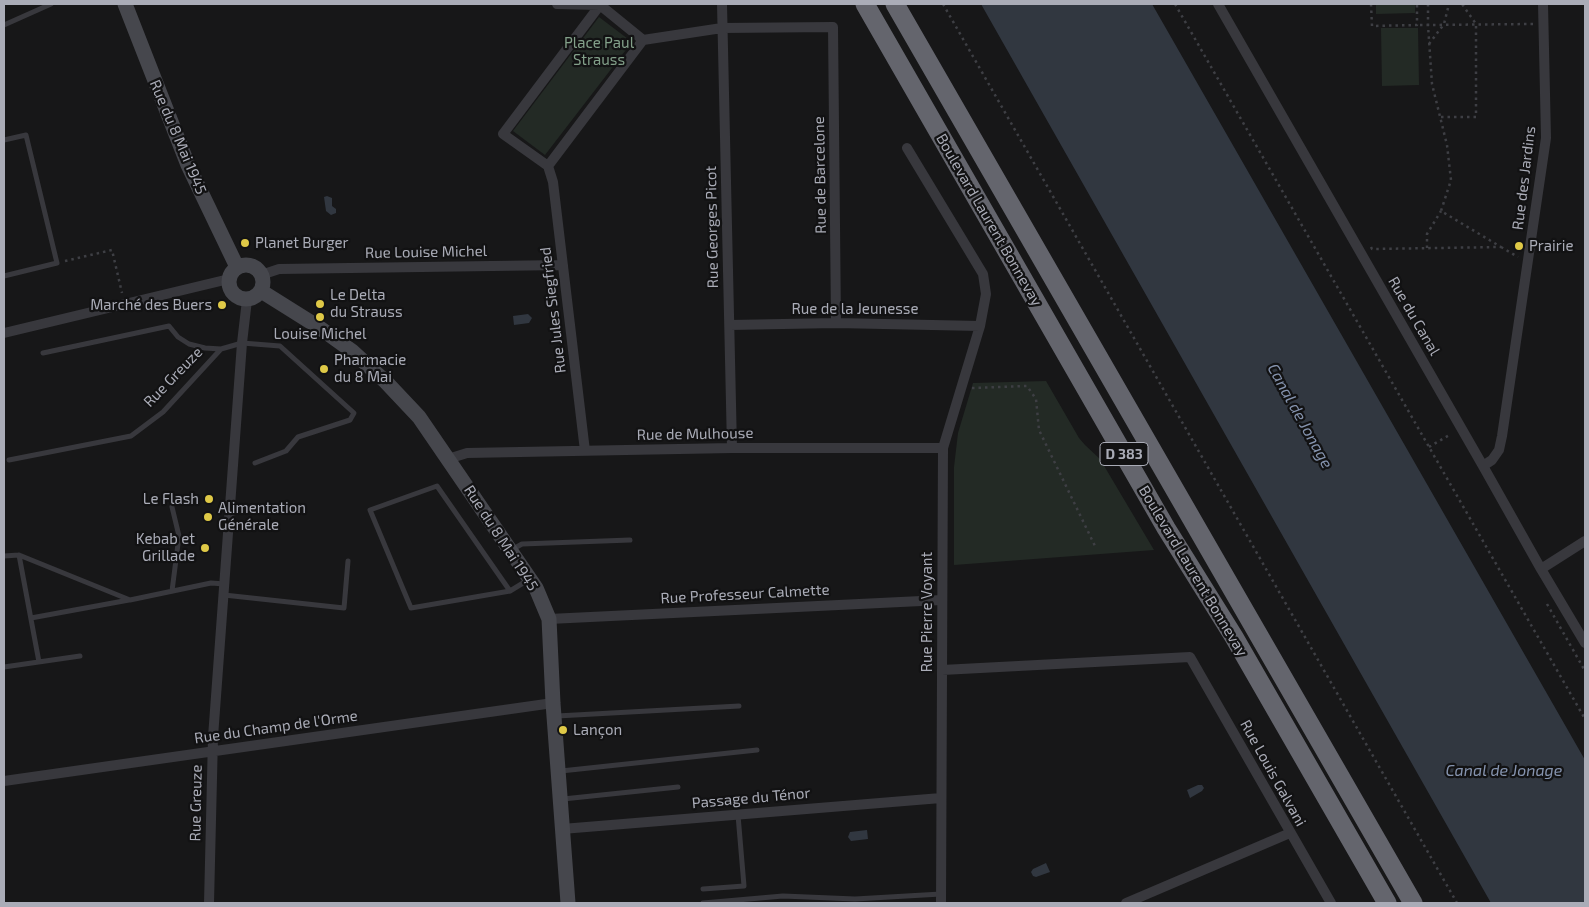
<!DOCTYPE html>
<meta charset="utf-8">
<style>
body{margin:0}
#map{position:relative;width:1589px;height:907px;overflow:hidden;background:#171718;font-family:"Exo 2",sans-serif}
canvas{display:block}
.frame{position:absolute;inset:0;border:5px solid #aaacb7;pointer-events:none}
</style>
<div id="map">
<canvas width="1589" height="907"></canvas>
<div class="frame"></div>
</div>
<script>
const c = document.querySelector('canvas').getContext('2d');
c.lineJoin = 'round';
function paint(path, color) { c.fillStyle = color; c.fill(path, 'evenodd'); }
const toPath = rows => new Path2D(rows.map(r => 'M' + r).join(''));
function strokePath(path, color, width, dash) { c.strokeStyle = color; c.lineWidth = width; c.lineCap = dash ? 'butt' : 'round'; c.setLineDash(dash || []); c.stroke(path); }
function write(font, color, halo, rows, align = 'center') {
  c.font = font + ' "Exo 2",sans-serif'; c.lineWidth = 4.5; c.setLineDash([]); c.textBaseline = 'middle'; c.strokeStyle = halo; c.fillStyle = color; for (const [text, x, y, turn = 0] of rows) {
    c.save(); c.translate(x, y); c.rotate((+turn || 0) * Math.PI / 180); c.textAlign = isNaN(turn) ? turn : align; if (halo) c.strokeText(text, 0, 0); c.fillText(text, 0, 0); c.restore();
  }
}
paint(toPath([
 [1376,4,1415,4,1415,13,1376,14],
 [599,17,632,42,545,155,513,131],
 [1381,28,1418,28,1419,85,1382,86],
 [1046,381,1079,438,1085,445,1100,459,1154,550,954,565,954,467,958,433,973,383]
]), '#232a25');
paint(toPath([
 [981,4,1152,4,1585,760,1585,903,1491,903],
 [327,196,332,198,332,206,336,209,336,213,331,215,326,211,324,197],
 [528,314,532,318,529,323,514,325,513,316],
 [1198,785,1202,785,1204,788,1202,791,1190,798,1187,790],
 [867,830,868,839,851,841,848,837,850,832],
 [1046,863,1050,872,1036,877,1033,876,1031,872,1033,869]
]), '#313740');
strokePath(toPath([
 [943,4,1457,903],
 [1175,4,1585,719],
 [1371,4,1372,26,1417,25,1417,4],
 [1428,4,1428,25,1533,24],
 [1429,44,1444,24,1449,4],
 [1441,117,1476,117,1476,24,1462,4],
 [1371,247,1372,249,1501,247,1441,211,1451,180,1447,145,1432,84,1428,25,1417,25],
 [1501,247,1518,257],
 [1427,248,1427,234,1441,211],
 [65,261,112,250,122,293],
 [972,388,1027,386,1036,399,1039,430,1095,546],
 [1429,447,1451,434],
 [1547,604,1585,671]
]), '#3e3f44', 2.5, [2.5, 4]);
strokePath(toPath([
 [4,25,51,4],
 [4,140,26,135,57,263,4,276],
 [43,353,169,326,178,337,189,344,205,348,221,349],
 [9,460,131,436,163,412,221,349,242,343,280,346,354,413,350,420,298,437,286,451,255,463],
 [513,549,522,544,630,540],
 [19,555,39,662],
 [4,556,19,555,130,600,211,583,225,584],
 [172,591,179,536,172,507],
 [510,591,437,486,370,510,411,608,510,591,528,580],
 [224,595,344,608,348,561],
 [31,618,129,600],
 [4,667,80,656],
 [557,716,739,706],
 [561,771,757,750],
 [563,799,678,787],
 [703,889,744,886,738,815],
 [703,903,783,896,855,899,941,894]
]), '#38383d', 5);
strokePath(toPath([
 [557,4,600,5,600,4],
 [722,4,732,448],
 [1218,4,1483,466,1541,569,1585,643],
 [600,5,643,40,548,166,503,134,600,5],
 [643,40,722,28,833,27,836,323],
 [907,148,983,274,986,294,980,326,943,448,941,903],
 [548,166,553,182,585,451],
 [261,275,279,269,563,265],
 [730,325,836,323,980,326],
 [4,333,229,279],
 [448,459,467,453,732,448,943,448],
 [1483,466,1492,460,1499,450,1502,436,1546,138,1543,4],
 [1541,569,1585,541],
 [549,619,942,600],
 [942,670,1190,657,1331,903],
 [4,781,553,703],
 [562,829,941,798],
 [209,903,213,737,242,343,247,300],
 [1126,903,1290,833]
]), '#38383d', 10);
strokePath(toPath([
 [125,4,188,165,237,267],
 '229 282a17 17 0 1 1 34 0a17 17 0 1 1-34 0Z',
 [261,291,320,328,352,351,386,382,419,417,536,588,549,619,553,703,568,903]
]), '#46474d', 15);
strokePath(toPath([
 [865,4,1166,528,1234,637,1387,903],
 [895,4,1413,903]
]), '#64656d', 19);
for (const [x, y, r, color] of [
 [245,243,5,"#dfc947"],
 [1519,246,5,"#dfc947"],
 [320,304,5,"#dfc947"],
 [222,305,5,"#dfc947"],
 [320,317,5,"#dfc947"],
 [324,369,5,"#dfc947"],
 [209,499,5,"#dfc947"],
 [208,517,5,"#dfc947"],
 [205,548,5,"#dfc947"],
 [563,730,5,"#dfc947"]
]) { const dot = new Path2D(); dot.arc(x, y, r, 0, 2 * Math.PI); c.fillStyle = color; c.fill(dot); strokePath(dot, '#121213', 2); }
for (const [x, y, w] of [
 [1124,454,48]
]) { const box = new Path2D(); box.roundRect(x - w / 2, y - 11.5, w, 23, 4); c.fillStyle = '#121213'; c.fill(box); strokePath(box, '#aaacb7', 1); }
write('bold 14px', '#aaacb7', null, [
 ["D 383",1124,454]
]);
write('15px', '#83a08a', '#121213', [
 ["Place Paul",599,43],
 ["Strauss",599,60]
]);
write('15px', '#aaacb7', '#121213', [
 ["Rue du 8 Mai 1945",178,137,67],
 ["Rue de Barcelone",820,175,-91],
 ["Rue des Jardins",1524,178,-83],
 ["Boulevard Laurent Bonnevay",989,220,60],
 ["Rue Georges Picot",712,227,-91],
 ["Rue Louise Michel",426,252,-1],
 ["Rue de la Jeunesse",855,309],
 ["Rue Jules Siegfried",553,310,-97],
 ["Rue du Canal",1414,316,60],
 ["Rue Greuze",173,377,-46],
 ["Rue de Mulhouse",695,434,-1],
 ["Rue du 8 Mai 1945",501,538,57],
 ["Boulevard Laurent Bonnevay",1193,571,59],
 ["Rue Professeur Calmette",745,594,-3],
 ["Rue Pierre Voyant",927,612,-90],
 ["Rue du Champ de l'Orme",276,727,-8],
 ["Rue Louis Galvani",1273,773,61],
 ["Passage du Ténor",751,798,-5],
 ["Rue Greuze",196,803,-89]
]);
write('15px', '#aaacb7', '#121213', [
 ["Planet Burger",255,243],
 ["Prairie",1529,246],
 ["Le Delta",330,295],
 ["du Strauss",330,312],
 ["Marché des Buers",212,305,"right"],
 ["Louise Michel",320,334,"center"],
 ["Pharmacie",334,360],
 ["du 8 Mai",334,377],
 ["Le Flash",199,499,"right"],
 ["Alimentation",218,508],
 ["Générale",218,525],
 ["Kebab et",195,539,"right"],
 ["Grillade",195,556,"right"],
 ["Lançon",573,730]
], 'left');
write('italic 16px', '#8593ae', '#121213', [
 ["Canal de Jonage",1300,416,61],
 ["Canal de Jonage",1504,771]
]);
</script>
